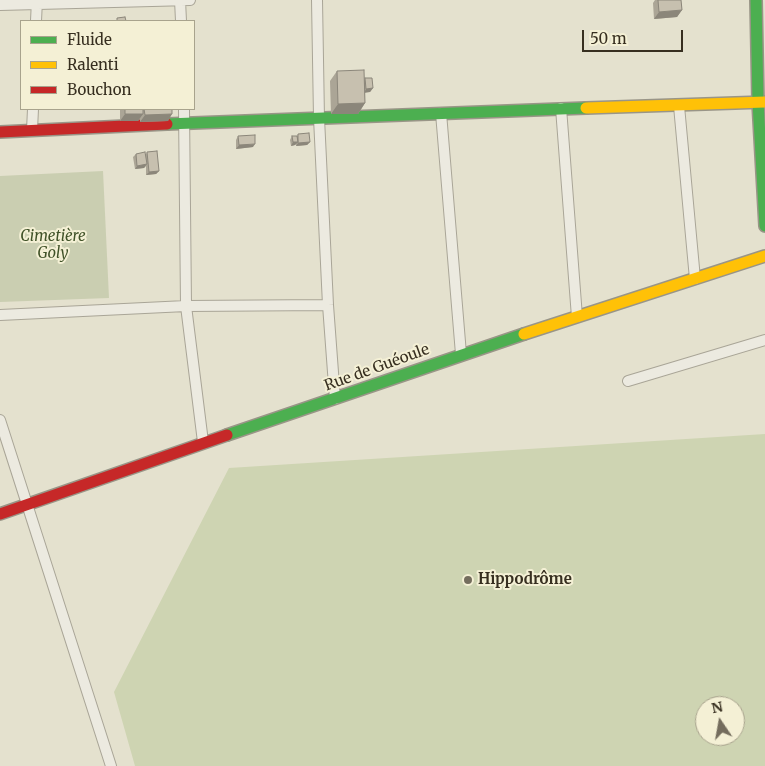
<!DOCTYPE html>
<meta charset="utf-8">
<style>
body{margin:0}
#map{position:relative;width:765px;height:766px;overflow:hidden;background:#e4e1ce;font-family:Merriweather,serif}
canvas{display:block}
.legend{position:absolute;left:20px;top:20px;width:175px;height:90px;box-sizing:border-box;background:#f4f0d5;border:1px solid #a8a38d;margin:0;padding:6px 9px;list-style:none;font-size:15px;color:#372f20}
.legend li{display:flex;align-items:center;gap:10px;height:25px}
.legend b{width:25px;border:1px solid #a8a38d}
.north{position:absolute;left:695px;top:696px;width:50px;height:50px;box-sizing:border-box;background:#f4f0d5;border:1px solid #a8a38d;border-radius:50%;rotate:348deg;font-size:14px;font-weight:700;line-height:20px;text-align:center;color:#372f20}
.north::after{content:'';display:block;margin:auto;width:18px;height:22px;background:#746d5d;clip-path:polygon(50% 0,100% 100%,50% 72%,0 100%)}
.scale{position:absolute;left:582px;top:30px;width:101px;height:22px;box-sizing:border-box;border:2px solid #372f20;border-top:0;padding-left:6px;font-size:15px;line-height:18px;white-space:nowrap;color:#372f20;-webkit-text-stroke:4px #f4f0d5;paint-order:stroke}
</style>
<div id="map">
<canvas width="765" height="766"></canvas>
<ul class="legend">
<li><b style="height:6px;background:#4caf50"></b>Fluide</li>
<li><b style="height:6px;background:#ffc107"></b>Ralenti</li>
<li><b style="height:6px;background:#c62828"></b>Bouchon</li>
</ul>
<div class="north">N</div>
<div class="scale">50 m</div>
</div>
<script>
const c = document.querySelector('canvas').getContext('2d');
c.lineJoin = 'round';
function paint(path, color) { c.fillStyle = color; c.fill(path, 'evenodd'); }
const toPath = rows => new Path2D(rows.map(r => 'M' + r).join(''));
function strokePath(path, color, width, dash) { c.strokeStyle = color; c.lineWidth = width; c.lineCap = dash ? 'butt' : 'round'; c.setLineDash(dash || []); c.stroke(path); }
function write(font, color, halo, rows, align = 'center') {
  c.font = font + ' Merriweather,serif'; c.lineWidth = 4; c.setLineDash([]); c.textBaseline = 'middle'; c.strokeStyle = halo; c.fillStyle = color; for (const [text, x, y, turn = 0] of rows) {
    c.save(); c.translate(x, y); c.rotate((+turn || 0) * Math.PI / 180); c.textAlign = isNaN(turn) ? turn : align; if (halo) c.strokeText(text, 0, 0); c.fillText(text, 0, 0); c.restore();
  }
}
paint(toPath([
 [765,434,765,766,135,766,114,692,229,468],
 [705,706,735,706,735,736,705,736]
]), '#ced4b2');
paint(toPath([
 [103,171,109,298,0,302,0,176]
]), '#caceb1');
const street = toPath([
 [180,0,181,21],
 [317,0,319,118,328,305,335,399],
 [0,5,190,0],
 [36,21,37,0],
 [679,106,695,279],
 [561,108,577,317],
 [184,109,186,306,203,442],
 [441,113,461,354],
 [32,130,33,109],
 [0,315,186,306,328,305],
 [628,381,765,340],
 [0,420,111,766]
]);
const fast = toPath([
 [756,0,758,102,765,226],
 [167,124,586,108],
 [227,435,524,334]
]);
const slow = toPath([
 [586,108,765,102],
 [524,334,765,256]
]);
const jam = toPath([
 [0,132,167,124],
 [0,514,227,435]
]);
strokePath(street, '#a9a597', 12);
strokePath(fast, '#999587', 14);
strokePath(slow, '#999587', 14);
strokePath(jam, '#999587', 14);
strokePath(street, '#eceae0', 10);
strokePath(fast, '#4caf50', 11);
strokePath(slow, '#ffc107', 11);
strokePath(jam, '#c62828', 11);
paint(toPath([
 [655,0,681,0,682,10,677,17,654,19,653,3],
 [337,71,364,79,373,88,370,92,365,92,365,103,358,114,331,114,330,81],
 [120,109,172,109,168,121,140,122,140,118,138,121,120,121],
 [298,134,310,142,307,145,296,146,296,144,295,145,291,146,290,140,292,136,297,136],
 [238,136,253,147,236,149,236,140],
 [147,152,159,171,156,174,146,175,146,166,144,168,135,169,133,157,136,154,146,154]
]), '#aba596');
paint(toPath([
 [682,10,677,17,654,19,659,12],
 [373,88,370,92,364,93,366,89],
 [365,103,358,114,331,114,338,104],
 [125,114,143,114,138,121,120,121],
 [172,114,168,121,140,122,145,115],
 [293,142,298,142,295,145,291,146],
 [310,142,307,145,296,146,298,143],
 [255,144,253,147,236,149,239,145],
 [147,164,144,168,135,169,137,166],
 [159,171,156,174,146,175,149,172]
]), '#8b867a');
const building = toPath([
 [658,0,681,0,682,10,659,12,658,0],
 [125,17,126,21,117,21,117,18,125,17],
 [364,70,365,103,338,104,337,71,364,70],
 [365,78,372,78,373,88,366,89,365,78],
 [125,109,143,109,143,114,125,114,125,109],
 [144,109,172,109,172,114,145,115,144,109],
 [309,133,310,142,298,143,298,134,309,133],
 [255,135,255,144,239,145,238,136,255,135],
 [292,136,297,136,298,142,293,142,292,136],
 [157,151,159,171,149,172,147,152,157,151],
 [145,152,147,164,137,166,136,154,145,152]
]);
paint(building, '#c7c0af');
strokePath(building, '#8b867a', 1);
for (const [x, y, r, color] of [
 [468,580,5,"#746d5d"]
]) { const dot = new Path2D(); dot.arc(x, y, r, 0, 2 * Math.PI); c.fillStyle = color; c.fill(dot); strokePath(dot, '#f4f0d5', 2); }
write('italic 15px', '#405228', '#f4f0d5', [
 ["Cimetière",53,237],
 ["Goly",53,254]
]);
write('15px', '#372f20', '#f4f0d5', [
 ["Rue de Guéoule",377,368,-20]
]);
write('bold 15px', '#372f20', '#f4f0d5', [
 ["Hippodrôme",478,580]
], 'left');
</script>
